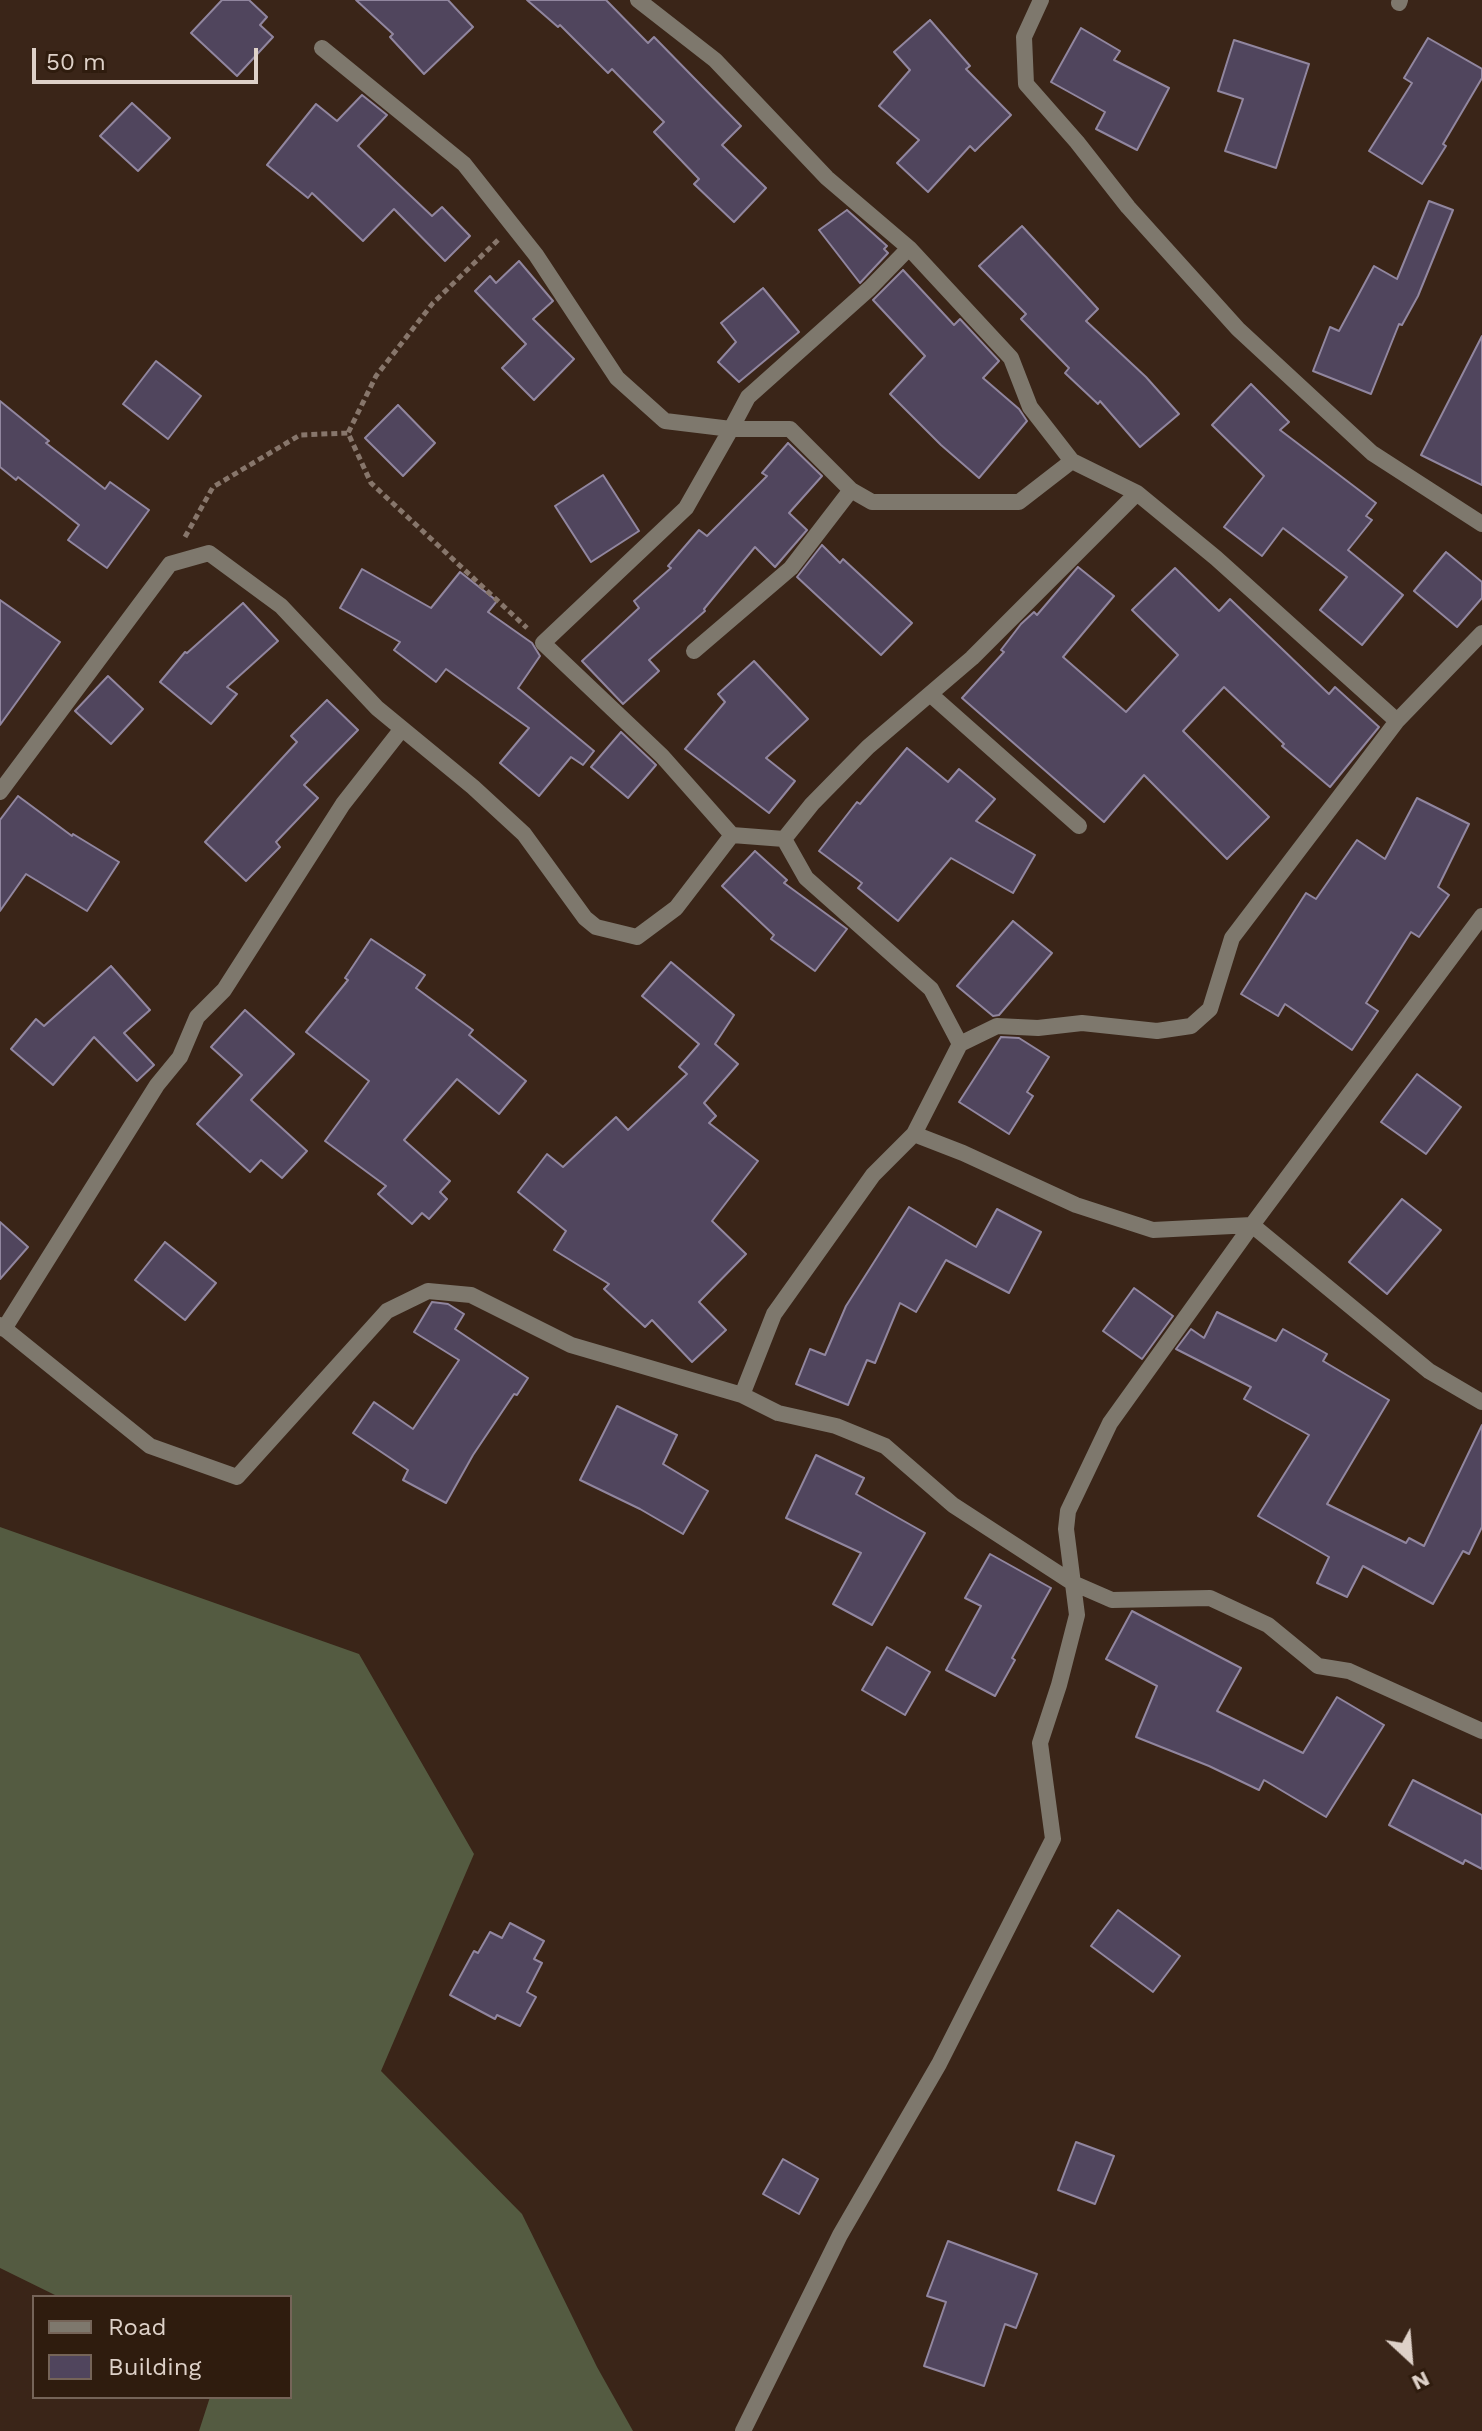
<!DOCTYPE html>
<style>
body{margin:0}
#map{position:relative;width:1482px;height:2431px;overflow:hidden;background:#3a2518;font-family:"Work Sans",sans-serif}
canvas{display:block}
.legend{position:absolute;left:32px;top:2295px;width:260px;height:104px;box-sizing:border-box;background:#2f1c0e;border:2px solid #756458;margin:0;padding:10px 14px;list-style:none;font-size:24px;color:#ded1c8}
.legend li{display:flex;align-items:center;gap:16px;height:40px}
.legend b{width:40px;border:2px solid #756458}
.north{position:absolute;left:1370px;top:2319px;width:80px;height:80px;-webkit-text-stroke:6px #2f1c0e;paint-order:stroke;rotate:154deg;font-size:22px;font-weight:700;line-height:32px;text-align:center;color:#ded1c8}
.north::after{content:'';display:block;margin:auto;width:28px;height:36px;background:#ded1c8;clip-path:polygon(50% 0,100% 100%,50% 72%,0 100%)}
.scale{position:absolute;left:32px;top:48px;width:226px;height:36px;box-sizing:border-box;border:4px solid #ded1c8;border-top:0;padding-left:10px;font-size:24px;line-height:28px;white-space:nowrap;color:#ded1c8;-webkit-text-stroke:6px #2f1c0e;paint-order:stroke}
</style>
<div id="map">
<canvas width="1482" height="2431"></canvas>
<ul class="legend">
<li><b style="height:10px;background:#7e786d"></b>Road</li>
<li><b style="height:22px;background:#50455d"></b>Building</li>
</ul>
<div class="north">N</div>
<div class="scale">50 m</div>
</div>
<script>
const c = document.querySelector('canvas').getContext('2d');
c.lineJoin = 'round';
function paint(path, color) { c.fillStyle = color; c.fill(path, 'evenodd'); }
const toPath = rows => new Path2D(rows.map(r => 'M' + r).join(''));
function strokePath(path, color, width, dash) { c.strokeStyle = color; c.lineWidth = width; c.lineCap = dash ? 'butt' : 'round'; c.setLineDash(dash || []); c.stroke(path); }
paint(toPath([
 [0,1527,359,1654,474,1854,381,2071,522,2214,597,2367,633,2431,199,2431,210,2397,290,2397,290,2297,59,2297,0,2268]
]), '#545b41');
const building = toPath([
 [222,0,249,0,267,17,260,25,273,37,237,76,191,33,222,0],
 [356,0,448,0,473,27,424,74,390,37,393,34,356,0],
 [527,0,606,0,648,43,654,37,741,126,722,145,766,188,734,222,694,184,699,179,654,132,664,122,612,69,608,73,560,25,558,27,527,0],
 [930,20,970,66,966,69,1011,115,975,151,970,146,928,192,897,163,919,140,879,106,910,70,894,52,930,20],
 [1081,28,1120,51,1114,60,1169,88,1137,150,1096,129,1105,112,1051,82,1081,28],
 [1428,38,1482,69,1482,78,1443,144,1446,146,1422,184,1369,151,1412,83,1404,78,1428,38],
 [1234,40,1309,64,1276,168,1225,151,1243,99,1218,91,1234,40],
 [362,95,387,115,358,146,432,216,442,207,470,236,445,261,394,209,363,241,312,193,308,198,267,165,316,104,337,121,362,95],
 [132,103,170,138,138,171,100,136,132,103],
 [1429,201,1453,210,1418,296,1402,325,1399,324,1371,394,1313,371,1330,327,1339,331,1374,266,1397,279,1429,201],
 [847,210,887,246,884,249,888,253,860,283,819,230,847,210],
 [1022,226,1098,309,1086,321,1146,377,1179,414,1140,447,1100,401,1098,404,1065,373,1069,368,1021,319,1026,314,979,266,1022,226],
 [519,261,553,301,533,319,574,359,534,400,502,368,526,344,475,291,490,276,496,283,519,261],
 [903,270,954,325,960,319,999,361,983,378,1019,409,1027,421,979,478,941,445,890,394,925,356,873,300,903,270],
 [763,288,799,332,739,382,718,362,736,342,721,323,763,288],
 [1482,336,1482,485,1421,455,1482,336],
 [156,361,201,396,168,439,123,404,156,361],
 [1251,384,1289,422,1280,430,1376,503,1366,516,1372,520,1348,550,1403,595,1362,645,1320,610,1347,577,1283,528,1262,556,1224,527,1264,476,1212,425,1251,384],
 [0,401,49,441,46,443,105,489,110,482,149,510,107,568,68,540,79,525,18,477,16,480,0,467,0,401],
 [398,405,435,443,403,476,365,438,398,405],
 [788,443,822,476,789,513,807,530,775,567,755,547,704,609,705,611,649,660,659,671,623,704,582,661,639,608,634,601,671,568,668,566,699,530,707,536,767,476,762,473,788,443],
 [603,475,639,531,591,562,555,506,603,475],
 [822,545,840,563,843,559,912,623,881,655,797,577,822,545],
 [1446,552,1482,582,1482,598,1457,627,1414,591,1446,552],
 [1078,567,1114,596,1063,657,1126,712,1178,655,1132,610,1175,568,1219,611,1230,599,1329,694,1335,687,1379,727,1330,787,1282,746,1284,744,1224,687,1183,731,1269,817,1227,859,1144,775,1104,822,962,698,1004,652,1001,650,1021,624,1034,612,1037,615,1078,567],
 [362,569,431,608,460,572,497,601,488,612,532,643,540,656,518,688,594,751,583,765,571,757,539,796,500,763,529,728,446,669,436,682,394,650,400,642,340,608,362,569],
 [0,600,60,642,0,725,0,600],
 [243,603,278,641,227,687,237,694,211,724,160,682,185,652,187,653,243,603],
 [754,661,808,719,766,758,795,781,769,813,685,749,725,702,718,694,754,661],
 [108,676,143,709,111,744,75,711,108,676],
 [327,700,358,730,304,785,318,798,276,842,280,847,246,881,205,842,297,742,291,736,327,700],
 [621,732,656,765,628,798,591,767,621,732],
 [907,748,948,782,959,769,995,799,976,821,1035,855,1013,893,951,858,898,921,858,888,862,883,819,851,857,802,860,804,907,748],
 [18,796,72,836,73,834,119,862,87,911,26,874,0,911,0,820,18,796],
 [1417,798,1469,824,1438,887,1449,895,1419,937,1411,932,1366,1003,1378,1011,1352,1050,1285,1004,1278,1016,1241,994,1306,893,1316,899,1357,840,1385,859,1417,798],
 [755,851,787,880,784,883,847,929,815,971,771,939,774,935,722,886,755,851],
 [1013,921,1052,953,999,1015,993,1016,957,986,1013,921],
 [371,939,425,975,416,988,473,1030,469,1035,526,1081,499,1114,457,1079,404,1140,450,1181,440,1192,447,1199,429,1219,422,1213,412,1224,378,1194,386,1186,325,1141,369,1081,306,1032,348,980,345,978,371,939],
 [671,962,734,1015,715,1044,738,1064,704,1103,716,1116,709,1123,758,1161,712,1221,746,1254,699,1302,726,1330,692,1362,652,1320,645,1327,604,1289,609,1284,554,1250,566,1231,518,1192,547,1154,563,1167,616,1117,628,1130,687,1074,679,1067,699,1044,642,996,671,962],
 [111,966,150,1010,124,1033,154,1065,137,1081,94,1037,53,1085,11,1049,36,1019,44,1026,111,966],
 [245,1010,294,1054,251,1100,307,1151,282,1178,261,1160,250,1172,197,1124,242,1075,211,1047,245,1010],
 [1001,1037,1019,1038,1049,1057,1027,1092,1033,1096,1009,1134,959,1102,1001,1037],
 [1417,1074,1461,1107,1426,1154,1381,1122,1417,1074],
 [1402,1199,1441,1230,1387,1294,1349,1262,1402,1199],
 [909,1207,976,1247,997,1209,1041,1232,1009,1293,946,1260,916,1312,900,1303,875,1363,867,1360,848,1405,796,1384,810,1349,825,1355,846,1306,909,1207],
 [0,1222,28,1247,0,1279,0,1222],
 [165,1242,216,1283,185,1320,135,1280,165,1242],
 [1134,1288,1173,1316,1142,1359,1103,1331,1134,1288],
 [432,1302,448,1304,464,1314,455,1329,528,1378,517,1395,514,1394,473,1455,446,1503,403,1480,408,1470,353,1433,374,1402,413,1429,459,1360,414,1332,432,1302],
 [1217,1312,1276,1341,1283,1329,1327,1354,1323,1361,1389,1400,1327,1504,1406,1543,1409,1538,1424,1546,1482,1425,1482,1527,1469,1554,1463,1551,1433,1604,1363,1566,1347,1597,1317,1583,1329,1557,1258,1516,1309,1435,1244,1399,1251,1387,1176,1349,1191,1329,1204,1338,1217,1312],
 [617,1406,677,1435,663,1464,708,1491,683,1534,640,1509,580,1480,617,1406],
 [816,1455,864,1478,856,1494,925,1533,872,1625,833,1604,861,1553,786,1518,816,1455],
 [990,1554,1051,1588,1012,1658,1015,1660,995,1696,946,1670,981,1606,965,1598,990,1554],
 [1132,1611,1241,1668,1217,1711,1303,1753,1337,1697,1384,1725,1326,1817,1264,1780,1259,1790,1209,1766,1136,1737,1157,1686,1106,1659,1132,1611],
 [887,1647,930,1672,905,1715,862,1690,887,1647],
 [1413,1780,1482,1815,1482,1869,1465,1860,1463,1864,1389,1825,1413,1780],
 [1118,1910,1180,1956,1153,1992,1091,1946,1118,1910],
 [510,1923,544,1941,534,1959,542,1963,527,1992,536,1997,520,2026,497,2015,495,2019,450,1995,474,1951,478,1953,490,1932,502,1938,510,1923],
 [1076,2142,1114,2156,1095,2204,1058,2190,1076,2142],
 [783,2159,818,2179,799,2214,763,2194,783,2159],
 [948,2241,1037,2274,1016,2328,1005,2324,984,2386,924,2366,946,2302,927,2296,948,2241]
]);
paint(building, '#50455d');
strokePath(building, '#91869f', 2);
strokePath(toPath([
 [498,240,433,303,376,376,348,433,371,483,527,628],
 [185,537,213,487,300,435,348,433]
]), '#87766b', 5, [6, 4]);
strokePath(toPath([
 [638,0,715,60,827,178,909,248],
 [1041,0,1024,37,1026,84,1077,142,1128,207,1238,329,1372,453,1482,524],
 [1399,3,1400,0],
 [322,48,464,164,536,255,617,378,665,421,731,429,686,508,543,643,662,756,732,835,784,839],
 [1072,461,1019,502,872,502,851,490,790,429,731,429,748,397,870,288,909,248,1011,358,1030,407,1072,461,1137,493,1216,558,1397,721],
 [694,651,791,568,851,490],
 [930,694,1079,826],
 [0,792,170,564,209,553,281,606,377,708,473,787,524,834,585,918,596,927,637,937,676,908,732,835],
 [960,1044,997,1026,1038,1028,1082,1023,1157,1031,1191,1026,1210,1009,1232,938,1397,721,1482,633],
 [914,1134,960,1044,931,989,806,878,784,839,812,804,868,747,972,658,1137,493],
 [0,1325,150,1446,237,1477,387,1311,428,1291,471,1295,571,1345,742,1395,778,1413,836,1426,885,1446,953,1505,1073,1583,1112,1600,1210,1598,1268,1625,1318,1666,1349,1671,1482,1731],
 [4,1329,157,1085,180,1057,197,1017,224,990,343,804,401,730],
 [742,1395,774,1314,873,1175,914,1134,963,1153,1076,1205,1153,1230,1252,1225,1429,1371,1482,1402],
 [743,2431,840,2235,939,2064,1053,1839,1040,1743,1059,1685,1077,1615,1066,1529,1068,1511,1110,1423,1252,1225,1482,916]
]), '#7e786d', 16);
</script>
